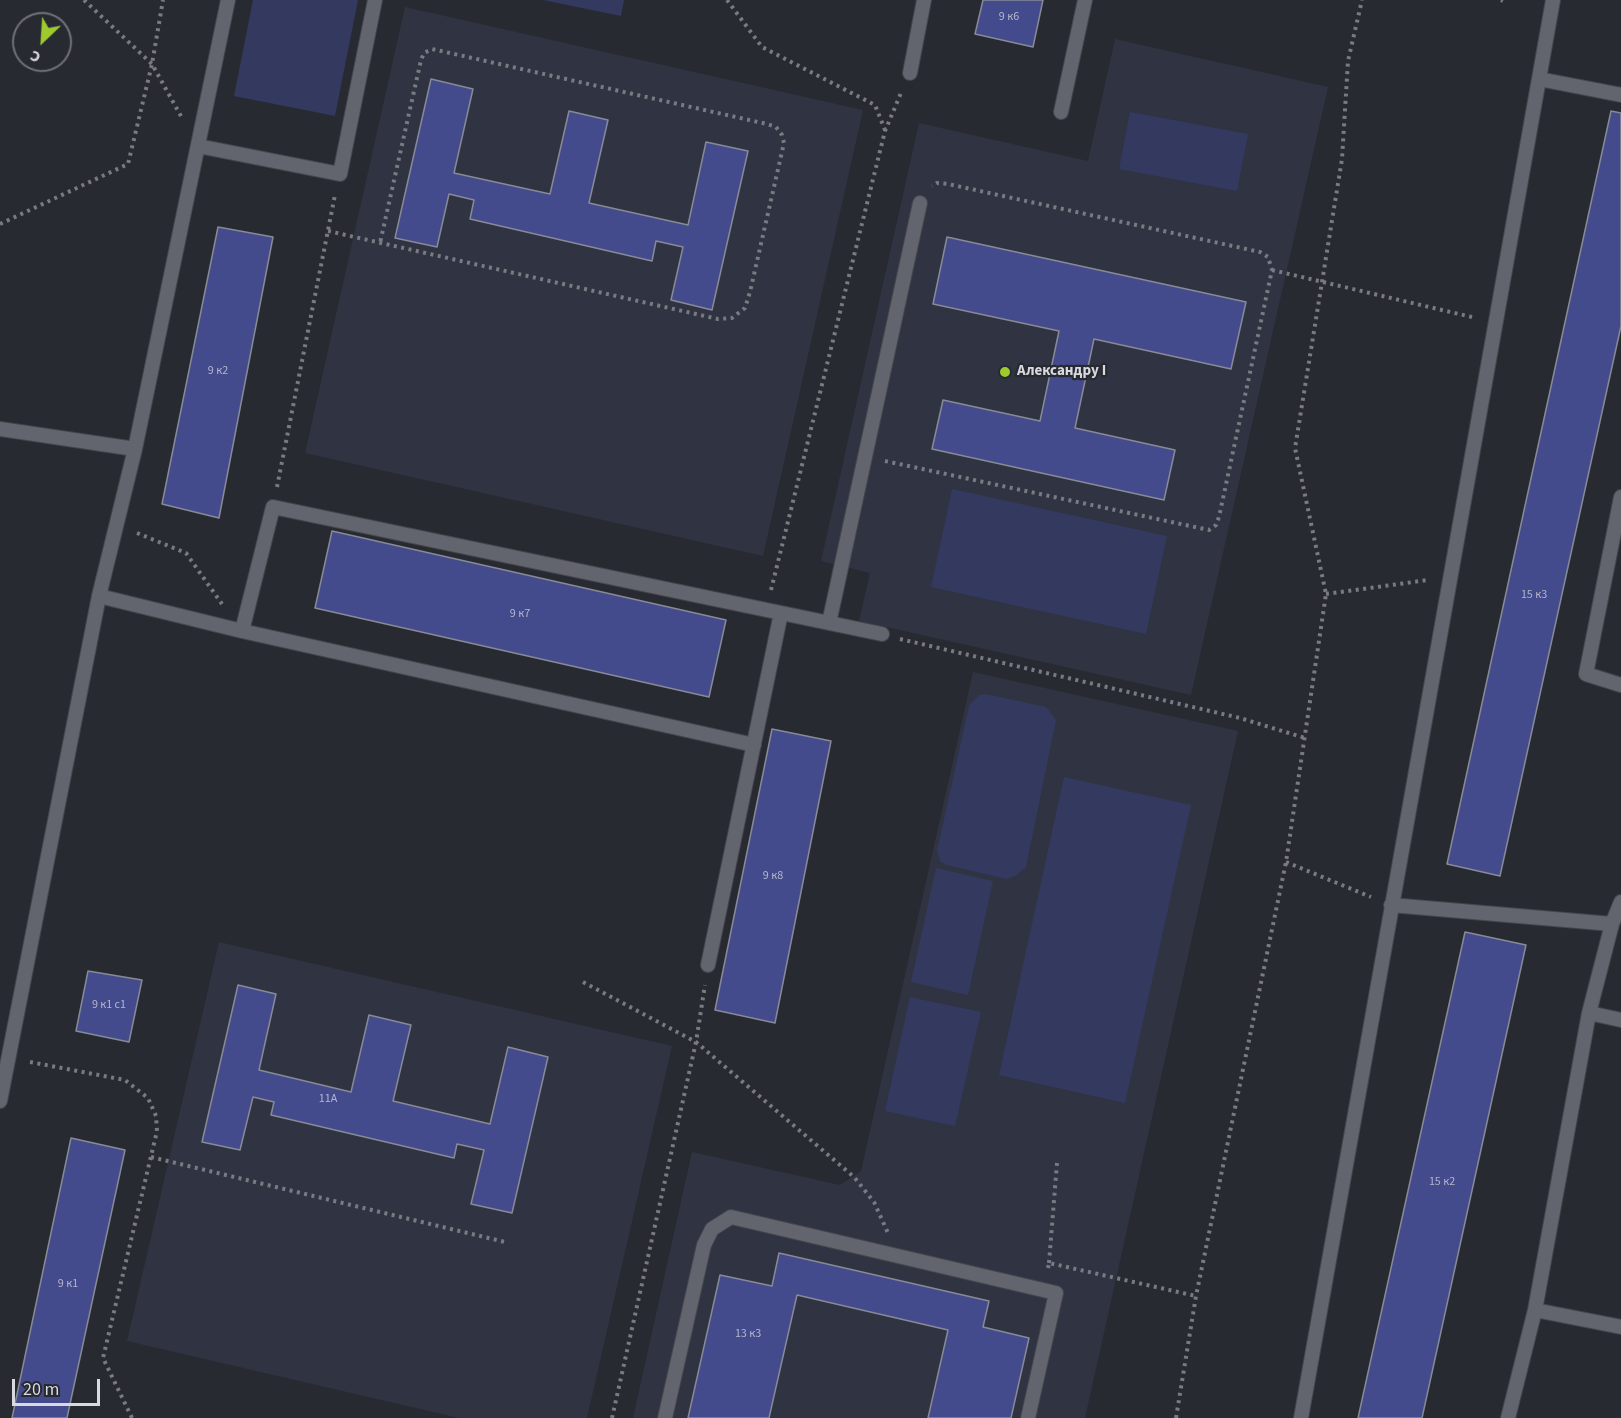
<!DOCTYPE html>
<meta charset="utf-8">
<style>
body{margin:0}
#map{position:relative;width:1621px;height:1418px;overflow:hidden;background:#282a32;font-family:"Source Sans 3",sans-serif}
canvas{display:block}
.north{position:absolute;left:12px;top:12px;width:60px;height:60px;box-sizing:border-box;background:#282a32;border:2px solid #6f7078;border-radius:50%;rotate:205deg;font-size:16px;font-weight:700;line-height:24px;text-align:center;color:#d9dae0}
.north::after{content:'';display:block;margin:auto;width:21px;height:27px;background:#9fca2d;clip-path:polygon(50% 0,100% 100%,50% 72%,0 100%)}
.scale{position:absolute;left:12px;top:1379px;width:88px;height:27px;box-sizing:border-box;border:3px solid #d9dae0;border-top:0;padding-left:8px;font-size:18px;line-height:21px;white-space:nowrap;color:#d9dae0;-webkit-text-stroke:4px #282a32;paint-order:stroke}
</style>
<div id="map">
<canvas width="1621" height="1418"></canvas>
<div class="north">С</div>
<div class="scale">20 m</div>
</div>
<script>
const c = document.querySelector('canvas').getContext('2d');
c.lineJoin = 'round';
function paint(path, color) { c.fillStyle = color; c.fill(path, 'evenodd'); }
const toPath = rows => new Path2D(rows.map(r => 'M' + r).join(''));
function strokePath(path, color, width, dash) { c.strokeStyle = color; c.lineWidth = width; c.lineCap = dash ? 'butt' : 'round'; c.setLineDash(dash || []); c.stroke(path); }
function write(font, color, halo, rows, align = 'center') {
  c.font = font + ' "Source Sans 3",sans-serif'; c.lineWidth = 4.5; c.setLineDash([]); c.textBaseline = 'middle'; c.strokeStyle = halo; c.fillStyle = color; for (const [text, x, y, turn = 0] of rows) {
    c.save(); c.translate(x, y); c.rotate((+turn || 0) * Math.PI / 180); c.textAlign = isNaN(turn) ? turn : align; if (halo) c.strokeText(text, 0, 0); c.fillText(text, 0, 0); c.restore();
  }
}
paint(toPath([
 [405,7,863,110,763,556,305,453],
 [1115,39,1328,87,1191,695,859,621,870,573,821,561,919,123,1088,161],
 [973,672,1238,731,1085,1418,633,1418,692,1152,840,1185,861,1171],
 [219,942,672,1046,587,1418,459,1418,127,1341]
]), '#303341');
paint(toPath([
 [253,0,358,0,335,116,234,96],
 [543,0,624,0,621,16],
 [1130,112,1248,134,1237,191,1119,169],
 [952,489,1167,536,1146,634,931,587],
 [986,694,1046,707,1056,720,1026,867,1015,876,1006,879,947,865,940,861,937,851,969,706,979,695],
 [1064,777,1191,805,1125,1103,999,1075],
 [936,868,993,881,968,995,911,982],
 [910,997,981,1012,955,1126,885,1111]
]), '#343a5f');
const building = toPath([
 [983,0,1043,0,1033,47,975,34,983,0],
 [431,79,473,89,454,173,550,194,569,111,608,120,589,203,688,225,706,142,748,151,712,310,671,300,683,247,656,241,652,261,470,219,474,200,449,194,437,247,395,238,431,79],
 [1611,111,1621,113,1621,326,1500,876,1447,864,1611,111],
 [218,227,273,237,219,518,162,504,218,227],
 [947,237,1246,302,1231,369,1094,339,1075,428,1175,450,1164,500,932,449,943,400,1040,421,1059,331,933,304,947,237],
 [332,531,726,620,709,697,315,608,332,531],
 [772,729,831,741,775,1023,715,1010,772,729],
 [1465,932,1526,945,1422,1418,1358,1418,1465,932],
 [88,971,142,980,129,1042,76,1031,88,971],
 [238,985,276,994,259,1070,351,1092,369,1015,411,1025,393,1101,490,1124,508,1047,548,1057,512,1213,471,1204,484,1150,457,1144,454,1158,271,1115,274,1102,253,1097,240,1150,202,1142,238,985],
 [71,1138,125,1150,67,1418,12,1418,71,1138],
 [779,1253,989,1301,983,1327,1029,1338,1011,1418,928,1418,948,1330,797,1295,769,1418,688,1418,720,1275,772,1286,779,1253]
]);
paint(building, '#444b8d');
strokePath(building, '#888a95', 1.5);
const lane = toPath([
 [910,73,924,0],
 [1539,79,1621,95],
 [1061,112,1085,0],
 [198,146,340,174,375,0],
 [0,429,135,449],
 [1621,497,1586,674,1621,685],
 [99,596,242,631,273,507,882,634],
 [829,623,920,203],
 [242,631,754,745],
 [1391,905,1612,924],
 [708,965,781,613],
 [1589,1013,1612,924,1621,902],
 [0,1101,99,596,135,449,228,0],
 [1535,1310,1621,1327],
 [665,1418,704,1245,712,1229,731,1217,1056,1293,1028,1418],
 [1301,1418,1553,0],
 [1508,1418,1535,1310,1589,1013,1621,1020]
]);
strokePath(lane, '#45464d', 16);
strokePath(toPath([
 [84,0,152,64,182,118],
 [727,0,762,47,875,105,885,130],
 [1501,0,1503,1],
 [0,224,128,164,152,64,163,0],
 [328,231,718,319,732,318,745,308,750,292,784,143,782,135,776,127,767,124,432,49,424,53,421,60,380,243],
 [1272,270,1476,318],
 [885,461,1209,530,1216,525,1219,517,1272,270,1268,257,1260,252,948,184,937,183,932,186],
 [277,487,335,195],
 [137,533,186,553,222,604],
 [771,590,885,131,901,93],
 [1326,594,1428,580],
 [900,639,1240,718,1305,738],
 [1286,862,1371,897],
 [583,982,696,1042,854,1177,874,1202,888,1233],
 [30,1062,125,1080,148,1098,156,1116,157,1131,103,1358,132,1418],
 [151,1157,505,1242],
 [1049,1263,1057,1163],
 [1048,1268,1049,1263,1196,1296],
 [612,1418,696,1042,705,985],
 [1176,1418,1196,1296,1286,862,1326,594,1295,448,1342,159,1348,61,1362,0]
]), '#797a82', 4, [3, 4.5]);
strokePath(lane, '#62646e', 14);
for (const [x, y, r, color] of [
 [1005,372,6,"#9fca2d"]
]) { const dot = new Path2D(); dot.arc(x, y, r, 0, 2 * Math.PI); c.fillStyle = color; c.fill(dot); strokePath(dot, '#282a32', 2); }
write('12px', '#b4b6cb', null, [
 ["9 к6",1009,17],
 ["9 к2",218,371],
 ["15 к3",1534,595],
 ["9 к7",520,614],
 ["9 к8",773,876],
 ["9 к1 с1",109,1005],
 ["11А",328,1099],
 ["15 к2",1442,1182],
 ["9 к1",68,1284],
 ["13 к3",748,1334]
]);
write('bold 15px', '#d9dae0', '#282a32', [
 ["Александру I",1017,372]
], 'left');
</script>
